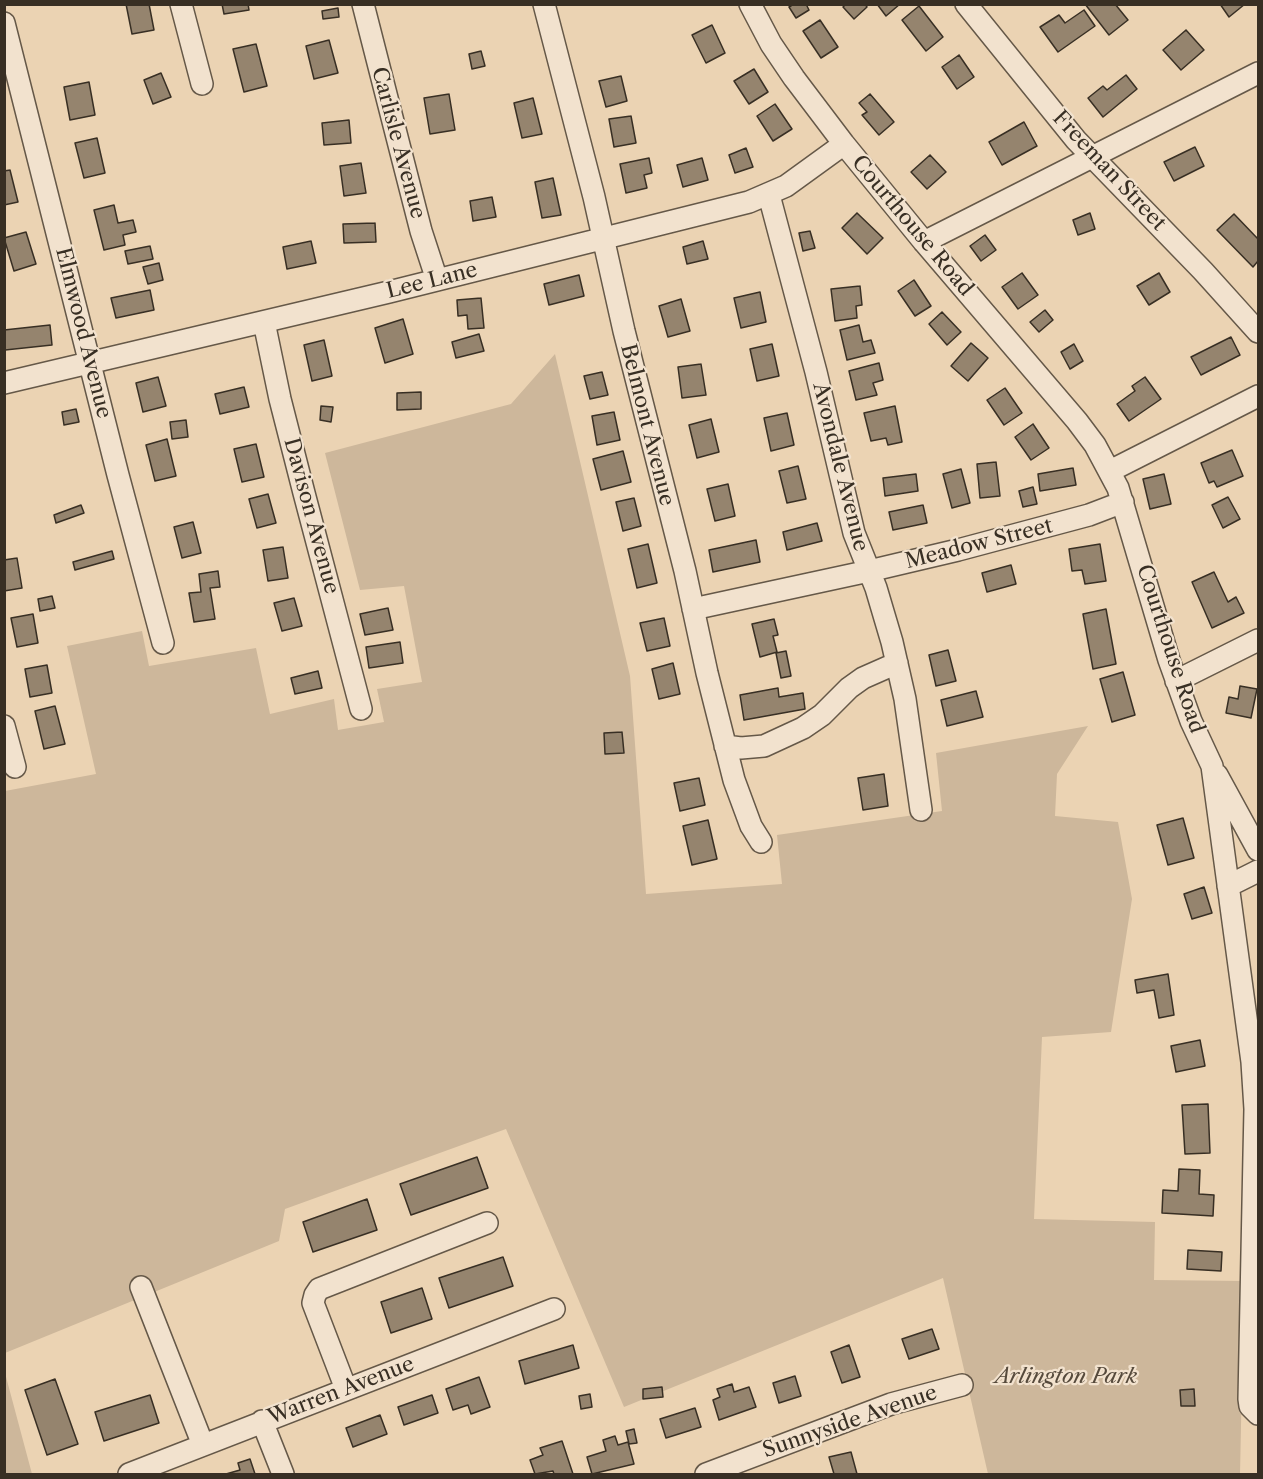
<!DOCTYPE html>
<style>
body{margin:0}
#map{position:relative;width:1263px;height:1479px;overflow:hidden;background:#ebd3b3;font-family:"Libre Caslon Text",serif}
canvas{display:block}
.frame{position:absolute;inset:0;border:6px solid #382f24;pointer-events:none}
</style>
<div id="map">
<canvas width="1263" height="1479"></canvas>
<div class="frame"></div>
</div>
<script>
const c = document.querySelector('canvas').getContext('2d');
c.lineJoin = 'round';
function paint(path, color) { c.fillStyle = color; c.fill(path, 'evenodd'); }
const toPath = rows => new Path2D(rows.map(r => 'M' + r).join(''));
function strokePath(path, color, width, dash) { c.strokeStyle = color; c.lineWidth = width; c.lineCap = dash ? 'butt' : 'round'; c.setLineDash(dash || []); c.stroke(path); }
function write(font, color, halo, rows, align = 'center') {
  c.font = font + ' "Libre Caslon Text",serif'; c.lineWidth = 4.5; c.setLineDash([]); c.textBaseline = 'middle'; c.strokeStyle = halo; c.fillStyle = color; for (const [text, x, y, turn = 0] of rows) {
    c.save(); c.translate(x, y); c.rotate((+turn || 0) * Math.PI / 180); c.textAlign = isNaN(turn) ? turn : align; if (halo) c.strokeText(text, 0, 0); c.fillText(text, 0, 0); c.restore();
  }
}
paint(toPath([
 [555,354,630,676,646,894,782,884,777,835,942,811,936,753,1088,726,1057,774,1055,816,1118,822,1132,899,1111,1032,1042,1037,1034,1219,1155,1222,1154,1280,1244,1281,1240,1474,988,1474,943,1278,624,1407,506,1129,285,1209,279,1241,5,1353,5,791,96,774,67,646,142,631,149,666,256,648,270,714,334,699,338,730,384,722,377,689,422,682,404,586,360,590,325,453,511,404],
 [4,1373,5,1373,32,1474,5,1474]
]), '#cdb79b');
const building = toPath([
 [126,4,149,4,154,30,132,34,126,4],
 [222,4,248,4,249,10,224,14,222,4],
 [794,4,806,4,809,10,796,18,789,7,794,4],
 [846,4,865,4,867,7,854,19,843,7,846,4],
 [877,4,900,4,886,16,877,4],
 [1085,4,1115,4,1128,20,1109,35,1085,4],
 [1220,4,1245,4,1229,17,1220,4],
 [919,6,943,37,926,51,902,20,919,6],
 [338,8,339,17,323,19,322,11,338,8],
 [1084,10,1095,26,1058,52,1040,27,1059,15,1065,23,1084,10],
 [820,20,838,47,821,58,803,31,820,20],
 [712,25,725,53,706,63,692,35,712,25],
 [1186,30,1204,50,1181,70,1163,50,1186,30],
 [329,40,338,73,314,79,306,46,329,40],
 [256,44,267,86,244,92,233,49,256,44],
 [481,51,485,66,472,69,469,54,481,51],
 [959,55,974,77,957,89,942,67,959,55],
 [754,69,768,92,749,104,734,81,754,69],
 [161,73,171,97,153,104,144,80,161,73],
 [1126,75,1137,89,1103,117,1088,98,1103,86,1107,90,1126,75],
 [621,76,627,101,606,107,599,81,621,76],
 [89,82,95,115,70,120,64,87,89,82],
 [449,94,455,130,430,134,424,98,449,94],
 [870,94,894,122,879,135,862,115,867,112,859,103,870,94],
 [533,98,542,134,522,138,514,103,533,98],
 [775,104,792,129,773,141,757,116,775,104],
 [631,116,636,143,614,147,609,119,631,116],
 [349,120,351,143,324,145,322,123,349,120],
 [1024,122,1037,146,1002,165,989,142,1024,122],
 [97,138,105,173,84,178,75,143,97,138],
 [1195,147,1204,166,1174,181,1164,162,1195,147],
 [746,148,753,167,735,173,729,155,746,148],
 [930,155,946,172,927,189,911,172,930,155],
 [649,158,652,173,644,175,647,188,626,193,620,164,649,158],
 [702,158,708,180,683,187,677,165,702,158],
 [361,163,366,193,344,196,340,166,361,163],
 [10,170,18,202,4,205,4,171,10,170],
 [553,178,561,215,542,218,535,182,553,178],
 [492,197,496,217,473,221,470,201,492,197],
 [114,205,118,223,133,220,136,232,123,235,125,245,104,250,94,210,114,205],
 [857,213,883,238,867,254,842,228,857,213],
 [1090,213,1095,229,1078,235,1073,220,1090,213],
 [1234,214,1258,239,1258,261,1253,267,1217,230,1234,214],
 [375,223,376,242,344,243,343,224,375,223],
 [810,231,815,248,803,251,799,233,810,231],
 [26,232,36,264,14,271,4,238,26,232],
 [985,235,996,250,981,261,970,246,985,235],
 [311,241,316,263,287,269,283,247,311,241],
 [703,241,708,259,687,264,683,247,703,241],
 [150,246,153,259,128,264,125,251,150,246],
 [159,263,163,280,148,284,143,267,159,263],
 [1022,273,1038,295,1018,309,1002,287,1022,273],
 [1159,273,1170,292,1149,305,1137,286,1159,273],
 [579,275,584,296,549,305,544,284,579,275],
 [914,280,931,306,915,316,898,291,914,280],
 [860,286,862,305,856,306,857,318,835,321,831,289,860,286],
 [150,290,154,310,116,318,111,298,150,290],
 [760,292,766,322,741,328,734,298,760,292],
 [481,298,484,328,468,329,467,315,458,316,457,300,481,298],
 [681,299,690,331,668,337,659,306,681,299],
 [1045,310,1053,320,1039,332,1030,322,1045,310],
 [942,312,961,332,947,345,929,324,942,312],
 [403,319,413,354,385,363,375,328,403,319],
 [50,325,52,345,5,350,4,330,50,325],
 [859,325,863,342,871,340,875,353,847,360,840,330,859,325],
 [479,334,484,351,456,358,452,342,479,334],
 [1231,337,1240,355,1201,375,1191,357,1231,337],
 [324,340,332,376,312,381,304,345,324,340],
 [971,343,988,358,968,381,951,366,971,343],
 [772,344,779,376,757,381,750,349,772,344],
 [1074,344,1083,361,1070,369,1061,352,1074,344],
 [879,363,883,380,873,383,877,395,856,400,849,371,879,363],
 [701,364,706,395,682,398,678,367,701,364],
 [602,372,608,395,590,399,584,376,602,372],
 [158,377,166,406,143,412,136,383,158,377],
 [1145,377,1161,399,1129,421,1117,404,1135,391,1132,386,1145,377],
 [244,387,249,407,220,414,215,394,244,387],
 [1005,388,1022,413,1004,425,987,400,1005,388],
 [421,392,421,409,397,410,397,393,421,392],
 [321,406,333,407,331,422,320,420,321,406],
 [895,406,902,442,888,445,886,438,871,441,864,413,895,406],
 [76,409,79,422,64,425,62,412,76,409],
 [614,412,620,440,597,445,592,416,614,412],
 [787,413,794,445,771,451,764,418,787,413],
 [711,419,719,452,697,458,689,425,711,419],
 [186,420,188,437,172,439,170,422,186,420],
 [1033,424,1049,448,1031,460,1015,437,1033,424],
 [167,439,176,476,155,481,146,445,167,439],
 [256,444,264,477,242,482,234,449,256,444],
 [1232,450,1243,476,1217,487,1214,481,1209,483,1201,463,1232,450],
 [623,451,631,482,601,490,593,459,623,451],
 [996,462,1000,496,980,498,977,464,996,462],
 [798,466,806,499,787,503,779,471,798,466],
 [1073,468,1076,485,1040,491,1038,474,1073,468],
 [961,469,970,503,952,508,943,474,961,469],
 [916,474,918,491,885,496,883,478,916,474],
 [1164,474,1171,504,1150,509,1143,479,1164,474],
 [728,484,735,516,715,521,707,489,728,484],
 [1033,487,1037,504,1023,507,1019,491,1033,487],
 [268,494,276,523,257,528,249,499,268,494],
 [1228,497,1240,519,1223,528,1212,505,1228,497],
 [634,498,641,526,623,531,616,502,634,498],
 [81,505,84,513,56,523,54,515,81,505],
 [923,505,927,523,893,530,889,512,923,505],
 [193,522,201,553,182,558,174,527,193,522],
 [817,523,822,541,787,550,783,532,817,523],
 [756,540,760,562,713,572,709,550,756,540],
 [648,544,657,583,637,588,628,549,648,544],
 [1100,544,1106,581,1085,584,1082,570,1072,571,1069,549,1100,544],
 [283,547,288,578,268,581,263,550,283,547],
 [112,551,114,559,75,570,73,562,112,551],
 [17,558,22,588,4,591,4,560,17,558],
 [1011,565,1016,584,987,592,982,573,1011,565],
 [218,571,220,587,210,588,215,619,194,622,189,593,201,592,199,574,218,571],
 [1214,572,1228,602,1236,597,1244,613,1212,628,1192,582,1214,572],
 [52,596,55,608,40,611,38,599,52,596],
 [294,598,302,626,282,631,274,603,294,598],
 [388,608,393,630,365,635,360,614,388,608],
 [1106,609,1116,664,1093,669,1083,614,1106,609],
 [33,614,38,643,17,647,11,618,33,614],
 [664,618,670,646,647,651,640,623,664,618],
 [774,619,778,635,773,636,777,652,760,657,752,624,774,619],
 [400,642,403,663,369,668,366,647,400,642],
 [948,650,956,681,936,686,929,655,948,650],
 [786,651,791,676,781,678,776,653,786,651],
 [673,663,680,694,659,699,652,669,673,663],
 [47,665,52,693,30,697,25,669,47,665],
 [318,671,322,688,295,694,291,678,318,671],
 [1123,672,1135,715,1112,722,1100,679,1123,672],
 [1240,686,1257,689,1251,718,1226,713,1229,697,1238,699,1240,686],
 [778,688,779,697,803,693,805,709,744,720,740,695,778,688],
 [976,691,983,717,947,726,941,700,976,691],
 [55,706,65,744,44,749,35,711,55,706],
 [622,732,624,753,605,754,604,733,622,732],
 [884,774,888,806,863,810,858,778,884,774],
 [699,778,705,805,680,811,674,783,699,778],
 [1183,818,1194,858,1168,865,1157,825,1183,818],
 [708,820,717,859,692,865,683,826,708,820],
 [1204,887,1212,913,1192,919,1184,894,1204,887],
 [1168,974,1174,1015,1159,1018,1154,990,1137,993,1135,980,1168,974],
 [1200,1040,1205,1066,1176,1072,1171,1046,1200,1040],
 [1208,1104,1210,1153,1185,1154,1182,1105,1208,1104],
 [477,1157,488,1188,411,1215,400,1184,477,1157],
 [1179,1169,1200,1170,1199,1194,1214,1195,1213,1216,1162,1213,1163,1190,1178,1191,1179,1169],
 [367,1199,377,1230,313,1252,303,1222,367,1199],
 [1188,1250,1222,1252,1221,1271,1187,1269,1188,1250],
 [503,1257,513,1286,449,1308,439,1278,503,1257],
 [422,1288,432,1319,391,1333,381,1302,422,1288],
 [932,1329,939,1349,909,1359,902,1339,932,1329],
 [573,1345,579,1368,525,1384,519,1361,573,1345],
 [849,1345,860,1377,842,1383,831,1352,849,1345],
 [795,1376,801,1396,779,1403,773,1383,795,1376],
 [479,1377,490,1407,471,1414,468,1405,453,1410,446,1389,479,1377],
 [55,1379,78,1444,47,1455,25,1390,55,1379],
 [732,1384,734,1392,749,1387,756,1407,719,1420,713,1400,720,1397,717,1389,732,1384],
 [662,1387,663,1397,643,1399,643,1389,662,1387],
 [1194,1389,1195,1406,1181,1406,1180,1390,1194,1389],
 [590,1394,592,1407,581,1409,579,1396,590,1394],
 [150,1395,159,1423,104,1441,95,1412,150,1395],
 [432,1395,438,1413,404,1425,398,1407,432,1395],
 [695,1408,701,1427,666,1438,660,1419,695,1408],
 [380,1415,387,1434,353,1447,346,1428,380,1415],
 [634,1429,637,1443,629,1444,626,1431,634,1429],
 [615,1436,618,1445,628,1442,634,1464,592,1474,587,1457,606,1451,603,1440,615,1436],
 [562,1441,573,1474,554,1474,553,1471,535,1474,530,1460,543,1455,540,1448,562,1441],
 [851,1452,857,1474,834,1474,829,1457,851,1452],
 [250,1459,255,1474,226,1474,240,1470,238,1463,250,1459]
]);
paint(building, '#95846e');
strokePath(building, '#382f24', 1.5);
const minor = toPath([
 [181,4,202,84],
 [363,4,421,231,437,280],
 [544,4,594,197,624,331,685,571,707,673,734,780,751,826,761,842],
 [750,4,771,44,794,78,844,144,924,242,1077,421,1095,445,1118,488,1169,660,1191,721,1212,766,1252,1062,1255,1109,1254,1155,1249,1399,1250,1406,1258,1414],
 [966,4,1076,140,1203,271,1258,332],
 [4,23,118,475,163,643],
 [769,195,816,372,854,533,876,588,892,642,905,699,921,810],
 [924,242,1258,73],
 [264,322,280,399,304,493,361,709],
 [4,383,389,292,749,202,786,186,844,144],
 [1110,471,1258,396],
 [693,609,869,571,958,550,1089,515,1123,502],
 [1176,681,1258,640],
 [4,726,15,767],
 [725,746,741,748,764,746,803,728,822,715,849,688,863,678,897,663],
 [1217,775,1258,850],
 [1228,886,1258,871],
 [141,1287,203,1445],
 [346,1389,313,1303,315,1295,319,1289,487,1223],
 [262,1421,283,1474],
 [129,1474,554,1309],
 [706,1474,891,1404,962,1385]
]);
strokePath(minor, '#655848', 24);
strokePath(minor, '#f2e2ce', 21);
write('21px', '#382f24', '#f2e2ce', [
 ["Carlisle Avenue",398,143,75],
 ["Freeman Street",1109,171,47],
 ["Courthouse Road",912,226,50],
 ["Lee Lane",432,281,-14],
 ["Elmwood Avenue",83,333,76],
 ["Belmont Avenue",647,425,76],
 ["Avondale Avenue",840,467,76],
 ["Davison Avenue",311,516,75],
 ["Meadow Street",979,544,-14],
 ["Courthouse Road",1170,649,72],
 ["Warren Avenue",341,1391,-21],
 ["Sunnyside Avenue",850,1422,-19]
]);
write('italic 21px', '#564a3c', '#f2e2ce', [
 ["Arlington Park",1066,1377]
]);
</script>
